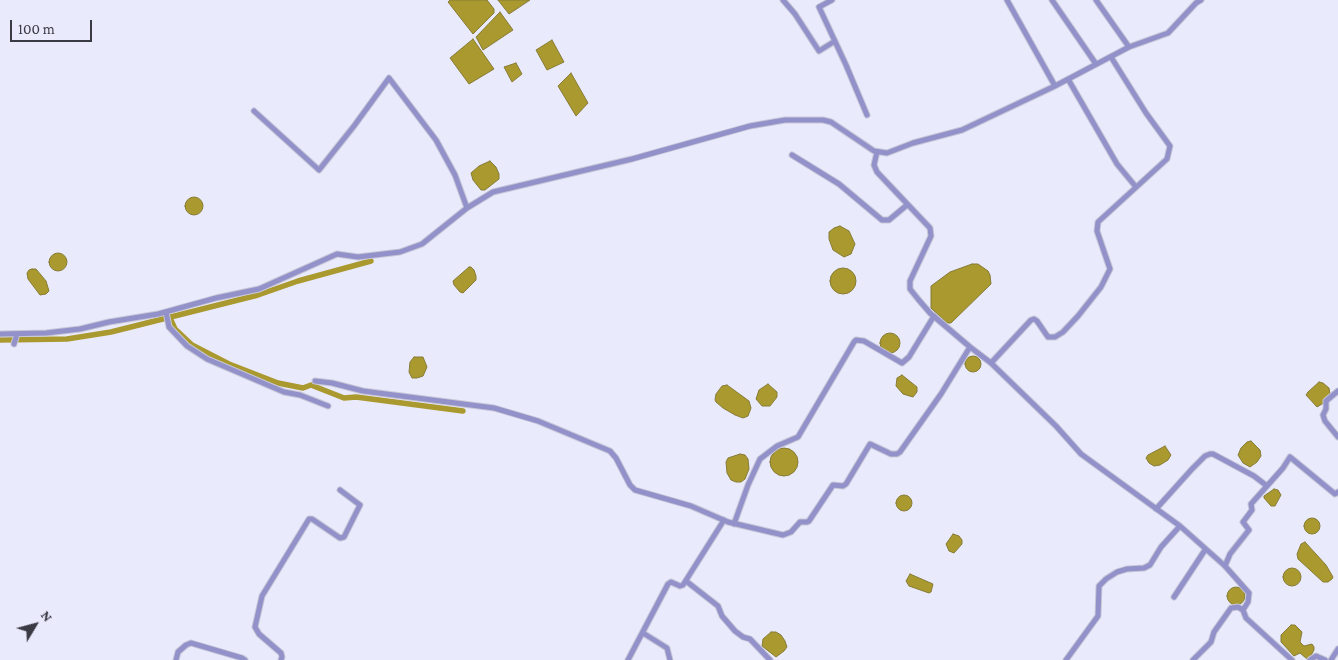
<!DOCTYPE html>
<style>
body{margin:0}
#map{position:relative;width:1338px;height:660px;overflow:hidden;background:#eaeafd;font-family:"Crimson Pro",serif}
canvas{display:block}
.north{position:absolute;left:10px;top:600px;width:50px;height:50px;-webkit-text-stroke:4px #eaeafd;paint-order:stroke;rotate:53deg;font-size:14px;font-weight:700;line-height:20px;text-align:center;color:#393a43}
.north::after{content:'';display:block;margin:auto;width:18px;height:22px;background:#393a43;clip-path:polygon(50% 0,100% 100%,50% 72%,0 100%)}
.scale{position:absolute;left:10px;top:20px;width:82px;height:22px;box-sizing:border-box;border:2px solid #393a43;border-top:0;padding-left:6px;font-size:15px;line-height:18px;white-space:nowrap;color:#393a43;-webkit-text-stroke:4px #eaeafd;paint-order:stroke}
</style>
<div id="map">
<canvas width="1338" height="660"></canvas>
<div class="north">N</div>
<div class="scale">100 m</div>
</div>
<script>
const c = document.querySelector('canvas').getContext('2d');
c.lineJoin = 'round';
function paint(path, color) { c.fillStyle = color; c.fill(path, 'evenodd'); }
const toPath = rows => new Path2D(rows.map(r => 'M' + r).join(''));
function strokePath(path, color, width, dash) { c.strokeStyle = color; c.lineWidth = width; c.lineCap = dash ? 'butt' : 'round'; c.setLineDash(dash || []); c.stroke(path); }
const water = toPath([
 [450,0,487,0,494,9,494,13,473,34,448,2,450,0],
 [498,0,530,0,509,14,498,0],
 [500,12,513,30,483,50,476,37,500,12],
 [473,39,494,69,469,84,450,58,473,39],
 [552,40,564,62,547,70,536,50,552,40],
 [516,63,522,74,512,82,504,67,516,63],
 [571,73,588,103,576,116,558,86,571,73],
 [490,161,496,167,499,174,499,179,485,190,481,190,473,180,471,173,479,166,490,161],
 '185 206a9 9 0 1 1 18 0a9 9 0 1 1-18 0Z',
 [840,226,849,231,855,244,851,254,844,257,833,250,829,239,829,232,834,228,840,226],
 '49 262a9 9 0 1 1 18 0a9 9 0 1 1-18 0Z',
 [972,264,978,264,988,271,990,275,991,284,951,323,947,323,931,308,931,286,950,272,972,264],
 [469,267,471,267,474,270,476,276,476,280,463,293,460,292,454,285,453,281,469,267],
 '830 281a13 13 0 1 1 26 0a13 13 0 1 1-26 0Z',
 [32,269,36,269,46,281,49,291,46,294,40,295,28,279,27,273,29,270,32,269],
 '880 343a10 10 0 1 1 20 0a10 10 0 1 1-20 0Z',
 '965 364a8 8 0 1 1 16 0a8 8 0 1 1-16 0Z',
 [414,357,423,357,427,367,423,376,417,378,412,378,409,372,410,362,414,357],
 [902,375,917,387,917,392,913,397,903,394,896,386,897,378,902,375],
 [1319,382,1323,383,1329,388,1330,394,1322,404,1317,407,1306,395,1308,392,1319,382],
 [768,384,777,392,777,397,770,406,762,406,756,399,759,390,768,384],
 [727,385,749,401,751,408,748,416,743,418,735,415,723,408,716,402,715,400,716,394,722,386,727,385],
 [1251,441,1260,450,1261,456,1257,462,1250,467,1243,463,1238,455,1241,448,1247,442,1251,441],
 [1165,446,1171,455,1168,460,1160,465,1154,466,1149,463,1146,458,1148,455,1165,446],
 '770 462a14 14 0 1 1 28 0a14 14 0 1 1-28 0Z',
 [740,454,745,455,748,459,749,469,745,479,741,482,736,482,731,480,727,473,726,462,728,458,740,454],
 [1274,489,1278,490,1281,495,1275,506,1271,506,1264,498,1264,496,1274,489],
 '896 503a8 8 0 1 1 16 0a8 8 0 1 1-16 0Z',
 '1304 526a8 8 0 1 1 16 0a8 8 0 1 1-16 0Z',
 [953,534,959,536,962,540,962,544,954,553,949,551,946,544,953,534],
 [1305,542,1326,565,1333,577,1332,579,1328,582,1323,582,1298,559,1297,554,1301,544,1305,542],
 '1283 577a9 9 0 1 1 18 0a9 9 0 1 1-18 0Z',
 [910,574,933,584,931,592,929,593,909,586,906,581,910,574],
 '1227 596a9 9 0 1 1 18 0a9 9 0 1 1-18 0Z',
 [1291,625,1295,625,1302,632,1300,642,1304,646,1312,644,1314,647,1314,650,1309,659,1307,659,1300,653,1294,656,1281,642,1281,635,1291,625],
 [771,632,776,632,781,635,785,641,787,647,784,651,776,657,762,646,763,639,771,632]
]);
paint(water, '#a9992f');
strokePath(water, '#877c35', 1);
strokePath(toPath([
 [170,318,175,329,192,345,229,364,278,383,303,388,311,385,344,398,356,397,463,411],
 [0,340,67,339,111,332,258,295,298,281,371,261]
]), '#a9992f', 5.5);
const street = toPath([
 [783,0,795,14,819,51,835,41],
 [832,0,819,7,846,65,867,115],
 [1007,0,1055,86],
 [1052,0,1096,64],
 [1096,0,1129,47],
 [1068,79,1117,164,1136,187],
 [254,111,319,170,354,126,389,78,436,140,455,175,467,208],
 [877,152,874,165,877,172,930,228,931,236,910,281,910,289,918,299,930,313,970,347,991,363,1056,426,1081,454,1180,526,1225,566,1249,593,1248,602,1243,610,1246,618,1292,660],
 [792,155,839,184,882,220,889,220,907,205],
 [166,312,169,327,187,346,207,359,284,392,300,395,328,406],
 [0,334,46,333,80,329,109,322,158,314,216,298,259,289,337,254,358,257,400,252,422,244,467,208,493,192,632,159,750,126,785,120,823,120,831,122,874,151,887,153,913,143,962,130,1055,86,1129,47,1168,33,1196,3,1201,0],
 [14,344,17,334],
 [991,363,1031,320,1034,319,1037,321,1048,337,1055,337,1063,332,1078,316,1101,287,1110,269,1097,231,1098,222,1167,159,1170,146,1146,113,1111,57],
 [315,381,332,383,363,391,494,408,538,421,610,451,616,458,630,485,635,490,691,506,728,522,783,535,791,532,800,522,807,522,809,521,833,485,843,486,846,484,870,444,891,454,897,454,900,452,941,394,970,347],
 [1338,391,1326,401,1326,409,1323,415,1325,421,1338,437],
 [1156,509,1192,469,1205,456,1210,454,1213,454,1254,476,1267,486],
 [734,524,748,485,760,459,777,446,798,437,854,342,856,340,864,341,902,363,909,357,934,316],
 [1225,566,1230,554,1249,530,1243,522,1252,510,1251,504,1283,468,1290,457,1335,494,1338,492],
 [686,581,718,606,722,616,735,631,743,637,750,639,770,660],
 [1174,597,1205,550],
 [643,633,667,648,670,660],
 [176,660,178,652,186,645,191,643,242,658,245,660],
 [281,660,282,657,281,653,259,634,255,627,262,596,309,519,312,519,340,538,344,537,360,505,340,490],
 [628,660,668,584,671,582,680,586,683,585,724,520],
 [1066,660,1098,616,1099,586,1106,579,1117,572,1127,569,1144,568,1150,565,1161,547,1180,526],
 [1193,660,1211,642,1214,632,1231,608,1238,607,1243,610],
 [1310,660,1316,656,1325,660],
 [1331,660,1338,649]
]);
strokePath(street, '#c7c7d8', 7);
strokePath(street, '#9291c9', 5);
</script>
